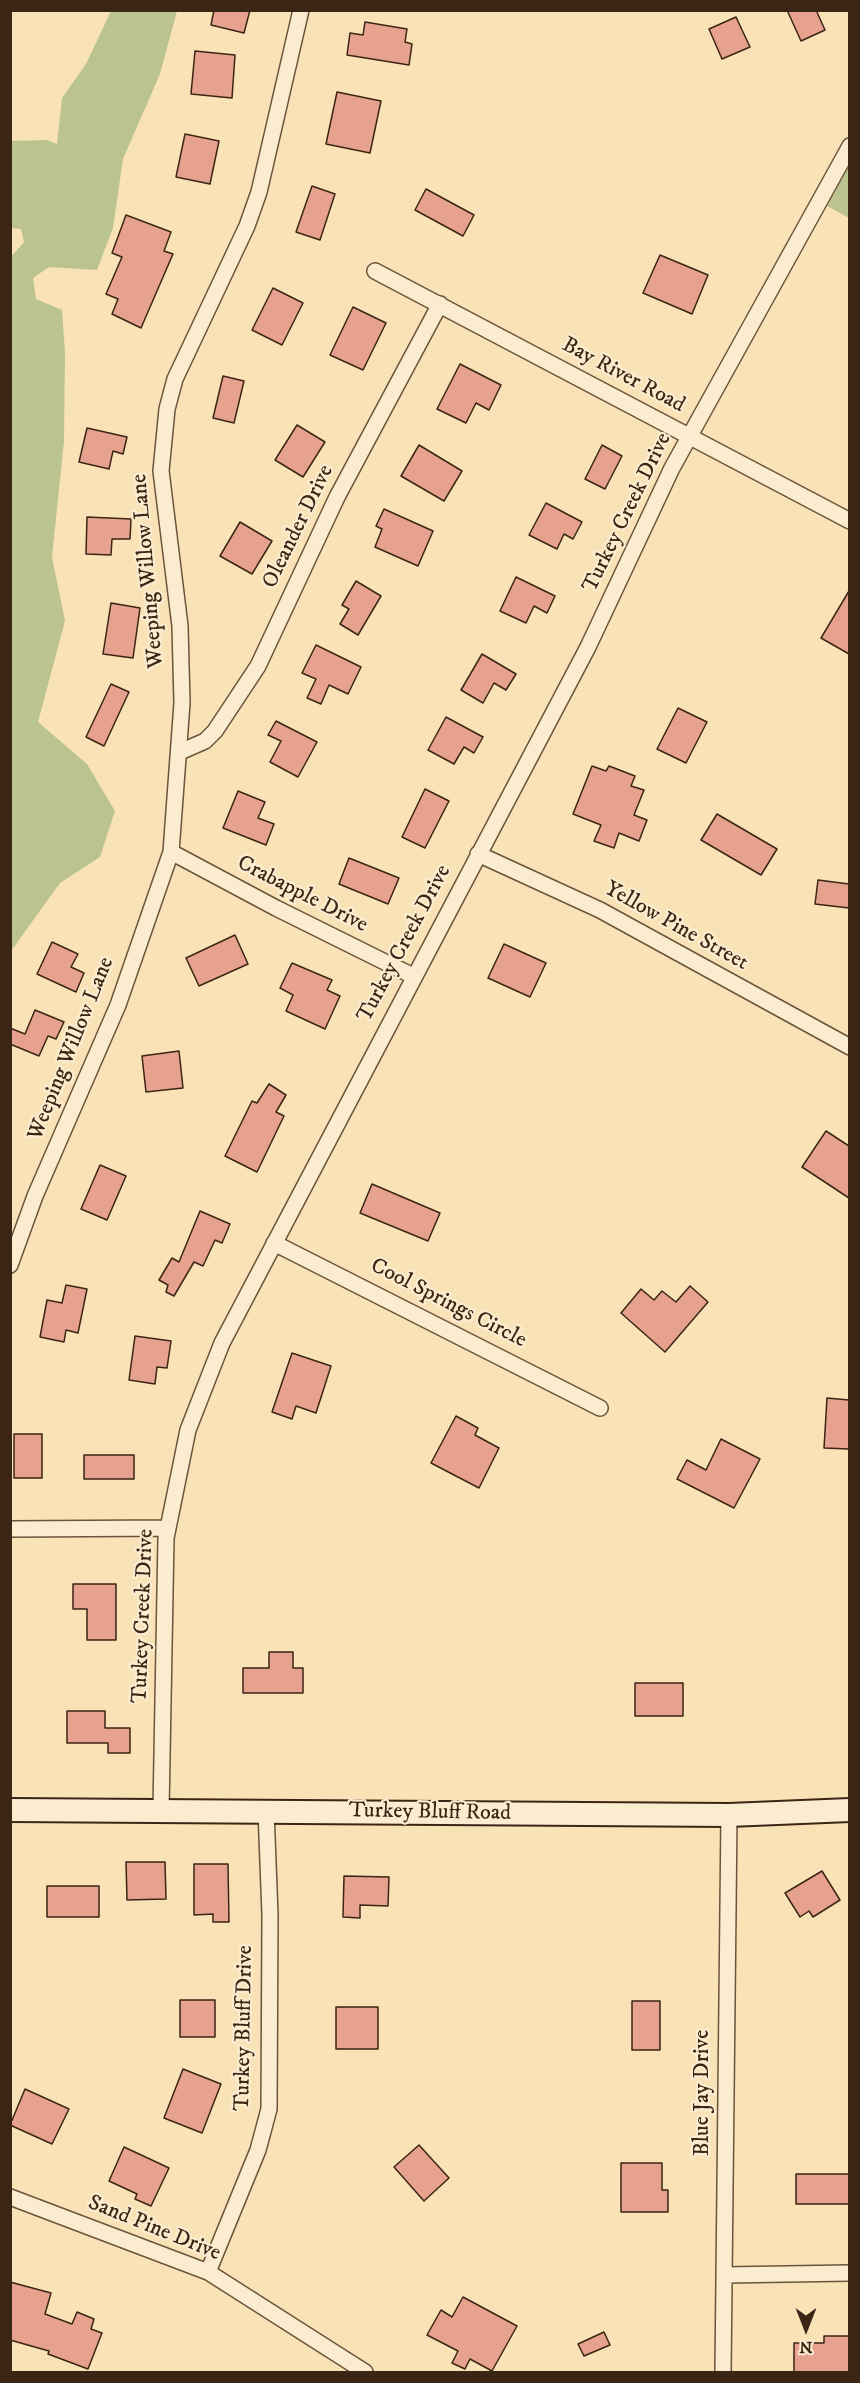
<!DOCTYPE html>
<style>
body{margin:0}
#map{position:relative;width:860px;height:2383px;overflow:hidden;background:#f9e2b6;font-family:"IM FELL DW Pica",serif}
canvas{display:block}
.frame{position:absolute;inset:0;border:12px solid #3b2514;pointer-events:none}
.north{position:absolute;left:776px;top:2299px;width:60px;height:60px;-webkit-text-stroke:4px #fbecd0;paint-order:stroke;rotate:180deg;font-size:16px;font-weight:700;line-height:24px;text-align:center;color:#3b2514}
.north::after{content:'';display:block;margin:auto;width:21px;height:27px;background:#3b2514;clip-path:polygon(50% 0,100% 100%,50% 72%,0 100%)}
</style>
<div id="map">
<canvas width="860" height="2383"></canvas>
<div class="frame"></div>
<div class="north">N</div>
</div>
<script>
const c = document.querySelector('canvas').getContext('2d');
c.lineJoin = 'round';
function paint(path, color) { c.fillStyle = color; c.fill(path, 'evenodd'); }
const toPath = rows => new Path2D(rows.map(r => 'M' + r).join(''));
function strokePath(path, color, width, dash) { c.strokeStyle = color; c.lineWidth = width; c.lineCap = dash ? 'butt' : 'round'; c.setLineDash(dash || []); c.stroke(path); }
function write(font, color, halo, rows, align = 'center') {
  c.font = font + ' "IM FELL DW Pica",serif'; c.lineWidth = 4.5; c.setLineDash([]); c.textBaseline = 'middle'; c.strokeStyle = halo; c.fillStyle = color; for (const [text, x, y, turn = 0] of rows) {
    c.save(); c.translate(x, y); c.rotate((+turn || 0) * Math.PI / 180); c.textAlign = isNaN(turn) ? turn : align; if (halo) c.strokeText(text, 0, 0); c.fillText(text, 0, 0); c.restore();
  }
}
paint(toPath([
 [111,11,177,11,160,74,123,159,113,228,97,270,49,267,33,278,36,299,62,310,65,353,64,441,52,557,65,621,38,722,87,764,115,811,100,857,60,883,11,951,10,258,24,242,21,229,11,228,11,141,47,140,57,144,62,98,86,64],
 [849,165,849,218,827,206]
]), '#bbc490');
const building = toPath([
 [214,10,250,10,244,33,211,25,214,10],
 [787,10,816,10,825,30,801,41,787,10],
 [736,17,750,47,722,59,709,29,736,17],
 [365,22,407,29,405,42,412,44,409,65,347,55,350,33,363,35,365,22],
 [195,51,235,55,232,98,191,94,195,51],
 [337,92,381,101,370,153,326,144,337,92],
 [185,134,219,141,210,184,176,177,185,134],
 [312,186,335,194,320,240,296,232,312,186],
 [426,189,474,215,463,236,415,210,426,189],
 [126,215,171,232,164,251,173,254,141,328,112,314,118,299,106,294,122,257,112,253,126,215],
 [660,255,708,275,692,314,643,293,660,255],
 [273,288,303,303,282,345,252,330,273,288],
 [353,307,386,323,363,370,330,355,353,307],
 [460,364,501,385,489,410,476,403,466,423,437,409,460,364],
 [223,376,244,381,234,423,213,418,223,376],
 [297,425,325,442,303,477,275,460,297,425],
 [87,428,127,437,123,454,113,451,109,469,79,462,87,428],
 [419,445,462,471,444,501,401,476,419,445],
 [602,445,622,456,605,489,585,479,602,445],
 [546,503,582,522,573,539,564,534,557,549,529,535,546,503],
 [384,509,433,531,418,566,375,547,382,529,376,526,384,509],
 [87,517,131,519,130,539,112,539,111,555,86,554,87,517],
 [240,522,272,541,252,574,220,556,240,522],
 [516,577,555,596,547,613,534,606,526,623,500,611,516,577],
 [356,581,381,596,358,635,340,624,349,609,342,605,356,581],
 [849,591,849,654,821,638,849,591],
 [111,603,140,608,133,658,103,654,111,603],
 [316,645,361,667,348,694,329,685,321,704,307,698,316,679,302,673,316,645],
 [482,654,516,674,506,690,494,683,483,703,461,690,482,654],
 [111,684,129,692,104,746,86,737,111,684],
 [678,708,707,722,686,763,657,749,678,708],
 [446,717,483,737,474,753,464,747,454,764,428,750,446,717],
 [276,721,317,742,298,777,270,762,281,741,268,735,276,721],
 [592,766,606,771,609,766,635,776,631,786,644,790,634,815,647,820,639,841,619,833,614,848,594,841,601,825,573,814,592,766],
 [425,789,449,801,425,848,402,837,425,789],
 [238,791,265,802,258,818,274,824,266,845,223,828,238,791],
 [717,814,777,849,761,875,701,840,717,814],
 [349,858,399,878,388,904,339,884,349,858],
 [818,880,849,884,849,908,815,904,818,880],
 [235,935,248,964,199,986,186,958,235,935],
 [52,942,78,954,71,967,84,973,76,992,37,974,52,942],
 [504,944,546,963,530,997,488,978,504,944],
 [292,963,332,980,327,990,340,996,325,1029,286,1011,293,995,280,988,292,963],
 [35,1010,64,1022,56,1039,48,1036,39,1056,10,1044,10,1028,25,1034,35,1010],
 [179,1051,183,1088,146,1092,142,1056,179,1051],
 [269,1084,286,1095,276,1112,284,1116,257,1172,225,1156,252,1101,257,1103,269,1084],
 [826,1131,849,1146,849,1198,802,1167,826,1131],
 [100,1165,126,1176,107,1220,81,1209,100,1165],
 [372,1184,440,1213,428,1241,360,1213,372,1184],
 [200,1211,230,1224,222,1243,215,1240,203,1266,194,1262,174,1296,166,1292,168,1285,159,1280,172,1258,179,1262,200,1211],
 [66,1285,87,1289,78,1333,66,1330,64,1342,40,1337,47,1300,62,1303,66,1285],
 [690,1286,708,1302,665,1352,621,1313,641,1289,654,1300,662,1291,676,1302,690,1286],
 [135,1336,171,1341,167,1368,157,1367,155,1384,129,1380,135,1336],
 [292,1353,331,1366,316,1413,296,1406,292,1419,272,1412,292,1353],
 [827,1398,849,1400,849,1449,824,1448,827,1398],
 [456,1416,478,1428,475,1435,499,1448,479,1488,431,1463,456,1416],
 [14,1434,42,1434,42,1478,14,1478,14,1434],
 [721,1439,760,1459,734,1508,677,1479,687,1460,706,1470,721,1439],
 [84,1455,134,1455,134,1479,84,1479,84,1455],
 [73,1584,116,1584,116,1640,87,1640,87,1609,73,1609,73,1584],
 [269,1652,293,1652,293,1668,303,1668,303,1693,243,1693,243,1668,269,1668,269,1652],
 [635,1683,683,1683,683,1716,635,1716,635,1683],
 [67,1711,105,1711,105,1728,130,1728,130,1753,108,1753,108,1743,67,1743,67,1711],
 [126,1862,165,1862,166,1899,127,1900,126,1862],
 [194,1864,228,1864,229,1922,213,1922,213,1914,194,1915,194,1864],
 [822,1871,840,1900,813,1917,809,1911,800,1917,785,1893,822,1871],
 [344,1876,389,1877,388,1906,360,1905,360,1918,343,1917,344,1876],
 [47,1886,99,1886,99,1917,47,1917,47,1886],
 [180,2000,215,2000,215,2037,180,2037,180,2000],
 [632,2001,660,2001,660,2050,632,2050,632,2001],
 [336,2007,378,2007,378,2049,336,2049,336,2007],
 [183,2069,221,2084,202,2133,164,2118,183,2069],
 [25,2089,69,2109,52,2144,10,2125,25,2089],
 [419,2145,449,2178,424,2201,394,2167,419,2145],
 [124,2147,169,2168,151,2206,135,2199,137,2194,109,2181,124,2147],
 [621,2163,662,2163,662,2190,668,2190,668,2212,621,2212,621,2163],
 [796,2174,849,2174,849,2204,796,2204,796,2174],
 [10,2282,51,2293,45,2314,72,2324,77,2312,94,2319,91,2329,102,2333,88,2369,48,2354,49,2351,10,2340,10,2282],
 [463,2297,517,2326,492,2371,470,2359,465,2369,452,2363,458,2351,427,2335,441,2310,452,2317,463,2297],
 [604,2332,610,2345,584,2356,578,2344,604,2332],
 [824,2336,849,2336,849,2373,794,2373,794,2343,824,2343,824,2336]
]);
paint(building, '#e6a28e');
strokePath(building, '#3b2514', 1.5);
const street = toPath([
 [375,271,850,521],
 [180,752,205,741,215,731,258,666,337,497,440,304],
 [171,852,276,908,413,976],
 [478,854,600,910,850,1047],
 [274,1243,600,1408],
 [10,1265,35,1196,118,1005,171,852,182,703,180,626,161,471,167,409,175,379,247,226,259,192,301,10],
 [10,1529,168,1528],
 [161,1810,166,1538,188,1430,222,1343,588,647,672,468,850,146],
 [10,2197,208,2272,365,2372],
 [208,2272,258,2150,269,2109,270,1915,266,1810],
 [724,2275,850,2273],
 [723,2372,729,1815]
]);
const secondary = toPath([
 [10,1810,729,1815,850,1810]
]);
strokePath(street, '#6a543c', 18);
strokePath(secondary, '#3b2514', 26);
strokePath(street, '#fbecd0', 15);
strokePath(secondary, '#fbecd0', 22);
write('22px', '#3b2514', '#fbecd0', [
 ["Bay River Road",623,376,28],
 ["Turkey Creek Drive",628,513,-64],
 ["Oleander Drive",299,527,-64],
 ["Weeping Willow Lane",149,571,-95],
 ["Crabapple Drive",302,895,27],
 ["Yellow Pine Street",676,927,29],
 ["Turkey Creek Drive",405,944,-62],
 ["Weeping Willow Lane",72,1049,-68],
 ["Cool Springs Circle",448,1304,27],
 ["Turkey Creek Drive",144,1616,-88],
 ["Turkey Bluff Road",430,1813,1],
 ["Turkey Bluff Drive",245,2028,-89],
 ["Blue Jay Drive",703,2093,-90],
 ["Sand Pine Drive",154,2229,22]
]);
</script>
